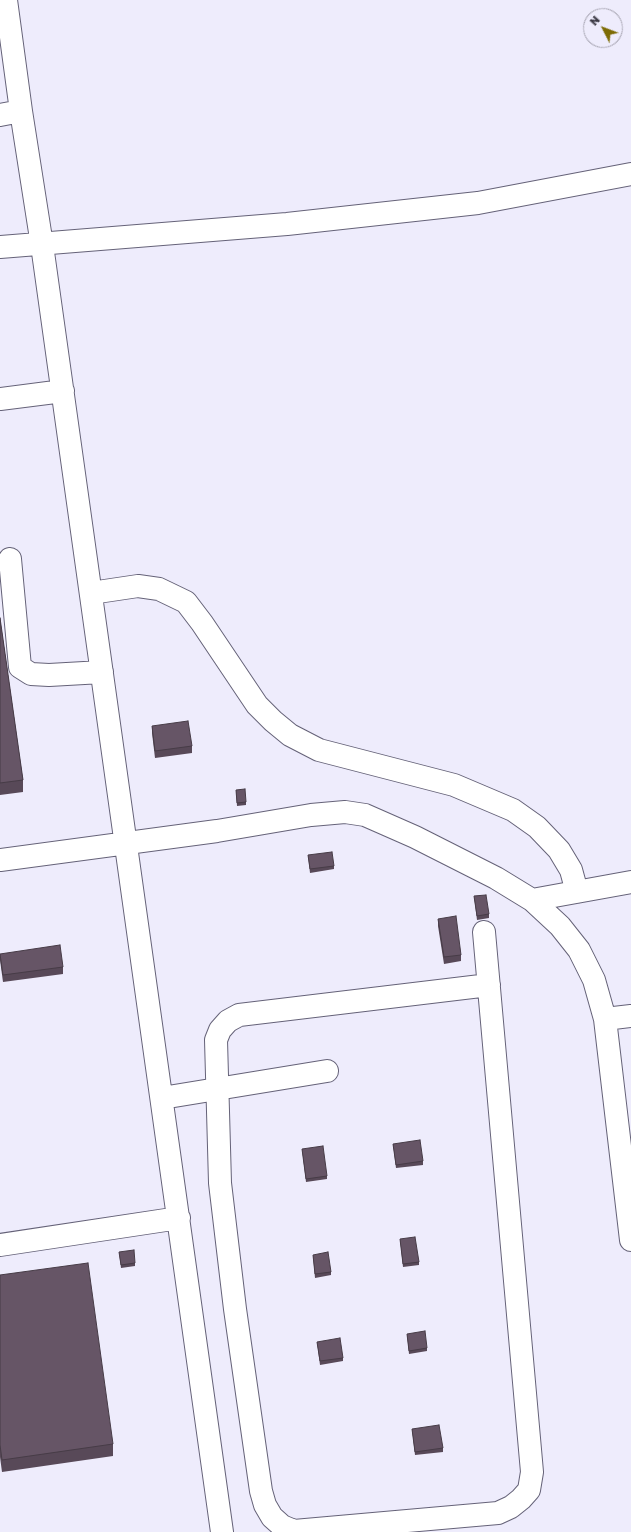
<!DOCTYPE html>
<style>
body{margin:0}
#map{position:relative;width:631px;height:1532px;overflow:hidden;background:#eeecfc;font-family:"Golos Text",sans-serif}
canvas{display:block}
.north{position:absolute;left:583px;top:8px;width:40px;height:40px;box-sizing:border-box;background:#eeecfc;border:1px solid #a6a4b2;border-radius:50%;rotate:312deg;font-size:11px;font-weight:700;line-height:16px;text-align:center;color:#3a3843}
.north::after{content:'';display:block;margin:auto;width:14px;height:18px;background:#7d6b04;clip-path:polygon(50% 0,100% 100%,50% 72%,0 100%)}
</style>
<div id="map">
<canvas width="631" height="1532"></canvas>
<div class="north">N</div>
</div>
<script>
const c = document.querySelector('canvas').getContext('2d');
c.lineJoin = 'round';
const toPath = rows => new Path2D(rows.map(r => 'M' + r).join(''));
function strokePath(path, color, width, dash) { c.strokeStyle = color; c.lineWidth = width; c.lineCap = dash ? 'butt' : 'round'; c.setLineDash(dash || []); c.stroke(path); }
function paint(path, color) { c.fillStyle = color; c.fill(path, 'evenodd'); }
const minor = toPath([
 [6,0,21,111,42,245,222,1532],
 [0,115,21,111],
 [0,247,287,224,478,203,631,174],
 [0,399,63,391],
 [10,559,20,667,31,674,49,675,102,672],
 [91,593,138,586,159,589,186,602,202,623,257,705,273,721,290,735,319,750,454,785,513,810,537,827,559,850,571,870,577,892],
 [0,860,217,831,311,815,345,812,365,815,415,837,496,878,532,900,560,926,579,950,594,980,605,1019,631,1240],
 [532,900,631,882],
 [484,932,532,1472,529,1490,521,1499,511,1507,498,1513,294,1531,282,1526,272,1517,265,1505,261,1491,235,1309,220,1183,216,1040,220,1030,228,1021,239,1015,489,985],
 [605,1019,631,1016],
 [162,1098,327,1071],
 [0,1245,179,1218]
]);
strokePath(minor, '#656278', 24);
strokePath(minor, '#fff', 22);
paint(toPath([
 [0,618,23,780,23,792,0,795],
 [152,726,192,746,192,753,155,758,152,733],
 [236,790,246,802,246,805,237,806],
 [308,855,334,866,334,869,310,873],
 [474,896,489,914,489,918,477,920],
 [438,919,461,955,461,961,444,964,438,926],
 [0,954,63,967,63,974,3,982,0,960],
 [393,1144,423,1161,423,1165,396,1168],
 [302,1149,327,1176,327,1179,306,1182],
 [400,1239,419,1262,419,1265,403,1267],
 [119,1252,135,1263,135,1266,121,1268],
 [313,1255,331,1272,331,1275,315,1278],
 [0,1275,113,1444,113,1456,2,1472,0,1457],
 [407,1334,427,1348,427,1351,409,1354],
 [317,1342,343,1358,343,1361,320,1365],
 [412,1429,443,1448,443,1452,415,1455]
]), '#584958');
const building = toPath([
 [0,618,23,780,0,783,0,618],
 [188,721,192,746,155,751,152,726,188,721],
 [245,789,246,802,237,803,236,790,245,789],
 [332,852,334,866,310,869,308,855,332,852],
 [486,895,489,914,477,916,474,896,486,895],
 [456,916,461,955,444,957,438,919,456,916],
 [60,945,63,967,3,975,0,954,60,945],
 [420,1140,423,1161,396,1165,393,1144,420,1140],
 [323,1146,327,1176,306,1179,302,1149,323,1146],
 [415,1237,419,1262,403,1264,400,1239,415,1237],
 [134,1250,135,1263,121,1265,119,1252,134,1250],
 [328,1252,331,1272,315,1274,313,1255,328,1252],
 [88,1263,113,1444,2,1460,0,1445,0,1275,88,1263],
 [425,1331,427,1348,409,1351,407,1334,425,1331],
 [340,1338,343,1358,320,1361,317,1342,340,1338],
 [439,1425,443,1448,415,1452,412,1429,439,1425]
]);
paint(building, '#656');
strokePath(building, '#473c47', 1);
</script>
